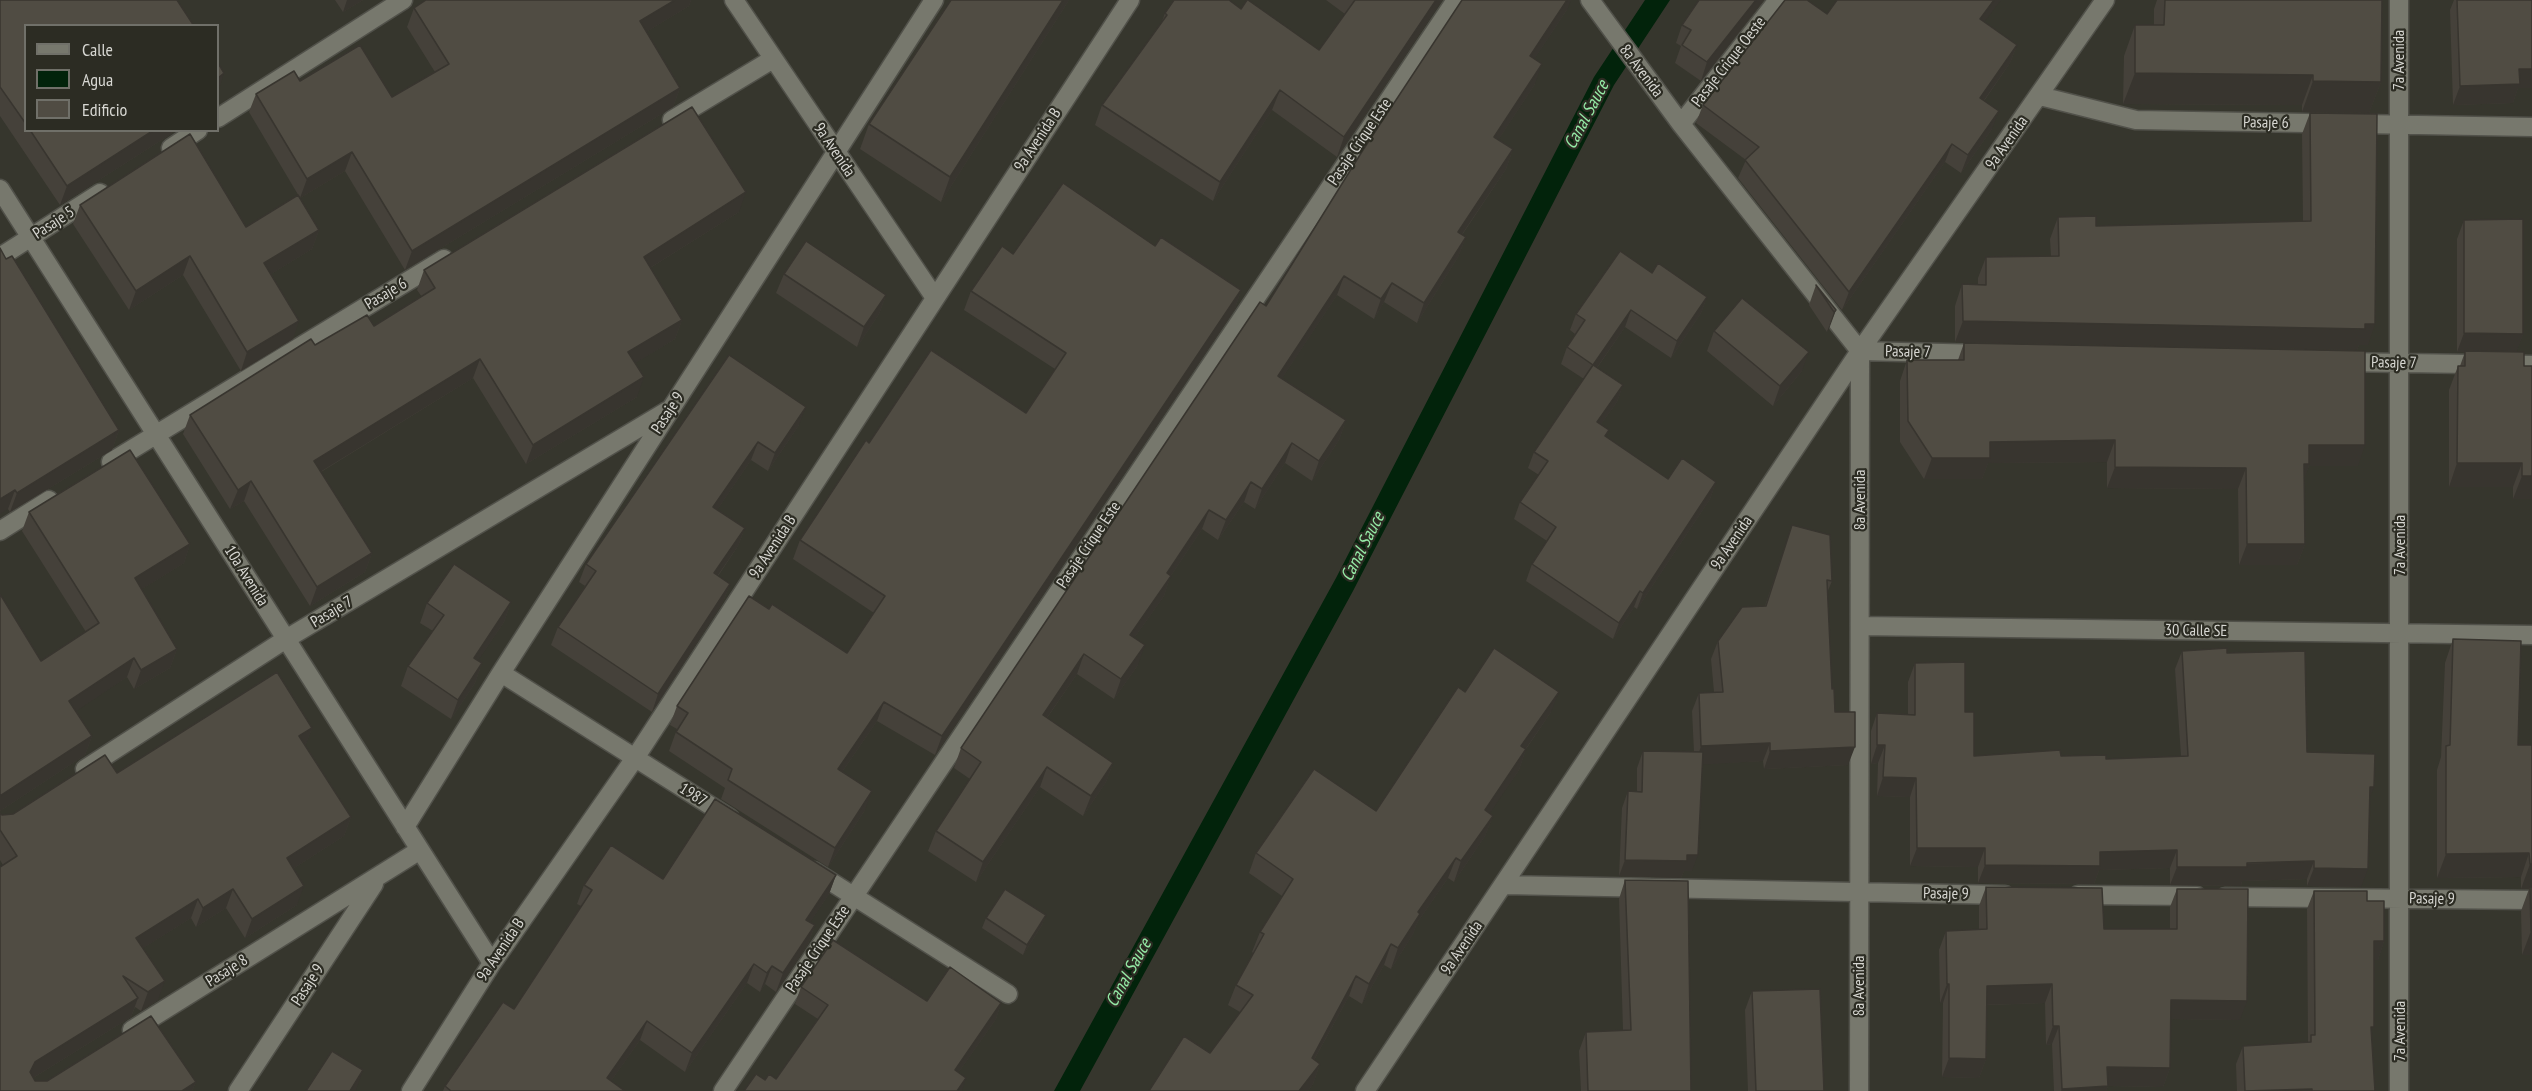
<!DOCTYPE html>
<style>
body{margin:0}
#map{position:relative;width:2532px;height:1091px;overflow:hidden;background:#36362d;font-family:"PT Sans Narrow",sans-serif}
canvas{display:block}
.legend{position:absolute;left:24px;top:24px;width:195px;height:108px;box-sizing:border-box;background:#2c2c23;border:2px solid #707069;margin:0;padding:8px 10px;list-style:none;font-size:18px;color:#d7d7d2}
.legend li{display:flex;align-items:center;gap:12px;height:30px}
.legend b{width:30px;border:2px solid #707069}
</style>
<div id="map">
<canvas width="2532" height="1091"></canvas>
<ul class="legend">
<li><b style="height:8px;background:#77786d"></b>Calle</li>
<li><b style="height:16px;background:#02230b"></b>Agua</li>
<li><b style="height:16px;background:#504c43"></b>Edificio</li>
</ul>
</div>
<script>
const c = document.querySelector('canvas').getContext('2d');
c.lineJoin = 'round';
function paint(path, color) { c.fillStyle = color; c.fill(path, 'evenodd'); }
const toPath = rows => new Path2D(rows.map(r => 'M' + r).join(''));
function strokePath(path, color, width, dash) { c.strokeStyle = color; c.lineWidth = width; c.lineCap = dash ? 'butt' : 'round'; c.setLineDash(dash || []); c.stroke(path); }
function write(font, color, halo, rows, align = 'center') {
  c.font = font + ' "PT Sans Narrow",sans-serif'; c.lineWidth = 4.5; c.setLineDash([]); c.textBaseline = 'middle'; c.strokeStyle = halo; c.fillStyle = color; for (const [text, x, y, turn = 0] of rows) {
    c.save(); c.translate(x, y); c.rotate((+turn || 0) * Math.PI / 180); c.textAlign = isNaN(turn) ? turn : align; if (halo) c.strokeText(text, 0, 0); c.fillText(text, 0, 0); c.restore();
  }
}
paint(toPath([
 [1645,0,1670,0,1614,85,1353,591,1080,1091,1054,1091,1336,578,1594,77]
]), '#02230b');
const minor = toPath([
 [734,0,935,298],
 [1590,0,1681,124,1860,351,1859,1091],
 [2399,0,2399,1091],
 [2040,96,2136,120,2532,127],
 [218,118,403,0],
 [672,120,773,59],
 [1681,124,1778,0],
 [171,148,198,130],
 [0,189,492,963],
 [0,257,100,193],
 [1860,351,1984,354],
 [2341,362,2532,365],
 [111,462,444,259],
 [0,531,49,500],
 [1860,626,2532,635],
 [501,673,730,818],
 [85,769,286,639,667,411],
 [405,827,501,673,934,0],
 [814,871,1008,994],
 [1505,885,2005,895],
 [2078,895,2197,896],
 [2225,897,2532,900],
 [132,1030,420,850],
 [238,1091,374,884],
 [411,1091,492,963,635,758,1130,0],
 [723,1091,1456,0],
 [1365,1091,1860,351,2105,0]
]);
strokePath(minor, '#51514a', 21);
strokePath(minor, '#77786d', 18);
paint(toPath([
 [0,0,26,26,26,130,173,130,171,134,60,205,0,116],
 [335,0,363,0,343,12],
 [426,0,691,0,689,6,646,32,680,88,673,107,405,270,345,171,300,198,249,112,256,94,392,97,435,72,407,27,414,8],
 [1069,0,941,202,860,149,869,124],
 [1326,0,1442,0,1337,157,1272,110,1213,201,1095,125,1102,105,1161,24,1165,13,1241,9,1319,50,1345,14],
 [1764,0,1701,81,1675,63,1681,46,1676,43,1682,25],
 [2157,0,2382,0,2381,82,2369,113,2302,112,2302,105,2123,104,2124,56,2135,25,2154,25,2154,9],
 [2454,0,2532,0,2518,88,2513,103,2453,105,2450,10],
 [1568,8,1534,59,1535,84,1498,140,1513,149,1506,169,1462,235,1466,237,1458,257,1417,323,1384,302,1374,319,1337,295,1282,378,1346,420,1339,440,1312,481,1285,463,1255,509,1244,502,1218,540,1202,529,1170,577,1164,596,1134,638,1138,665,1114,699,1077,674,1047,718,1113,763,1106,782,1083,816,1040,787,976,882,928,851,936,831,970,779,954,768,961,748,1266,306],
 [1827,14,1984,22,2017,45,2010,63,1984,101,1992,129,1961,173,1945,162,1842,310,1738,178,1746,160,1696,123,1703,105],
 [2310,113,2368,345,2359,345,2357,350,1955,342,1955,306,1962,284,1978,285,1978,278,1986,257,2051,256,2050,239,2058,217,2096,226,2303,221,2302,134],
 [80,205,246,227,319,230,312,249,271,274,293,339,241,371,183,275,129,310,73,224],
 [739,212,650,268,682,320,675,339,635,363,637,397,526,464,473,378,321,472,372,553,365,572,310,606,244,501,230,509,183,434,190,415,315,345,374,326,422,297,417,290,424,270],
 [2464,220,2523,334,2516,352,2524,366,2532,499,2513,499,2513,487,2449,487,2449,390,2458,366,2460,366,2465,352,2457,352,2457,239],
 [1155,246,1241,290,1235,309,935,755,877,721,842,772,865,810,828,867,721,799,725,788,669,751,677,729,670,725,677,706,769,609,847,653,874,613,793,559,800,540,869,443,1026,413,1055,369,964,310,971,291,1013,254],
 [6,259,119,430,112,450,10,512,8,509],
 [1652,273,1707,297,1701,313,1671,358,1625,327,1597,368,1623,385,1617,402,1601,424,1606,437,1668,479,1716,482,1710,499,1637,609,1634,607,1613,639,1526,581,1532,564,1547,541,1514,519,1520,502,1539,475,1528,468,1534,452,1584,379,1561,364,1567,347,1575,334,1570,330,1576,314],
 [784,274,886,295,879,314,857,347,776,293],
 [1816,285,1836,310,1827,332,1809,305],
 [1714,331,1802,371,1773,406,1707,351],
 [1964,343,2358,466,2309,466,2304,478,2305,544,2297,565,2239,565,2238,489,2107,488,2107,462,1988,463,1982,479,1924,479,1900,442,1900,381,1907,360,1958,360],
 [729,355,799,425,768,471,751,460,717,510,745,528,738,546,718,576,730,584,723,602,652,712,551,645,558,627,585,586,579,582,586,564],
 [29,512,190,544,184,563,142,589,177,649,170,668,134,689,127,677,75,711,92,736,85,755,0,811,0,594,41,661,86,632,22,531],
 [1792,525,1832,581,1827,593,1832,689,1835,712,1848,765,1764,769,1763,761,1702,764,1692,871,1684,871,1681,878,1619,876,1622,808,1628,791,1637,791,1637,768,1643,751,1694,752,1692,711,1699,693,1714,692,1711,659,1718,641,1765,606],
 [511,602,504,622,478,660,482,663,475,683,451,719,401,686,408,666,433,631,420,623,427,603],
 [2453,639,2518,745,2532,745,2532,955,2522,955,2521,911,2529,889,2521,889,2521,877,2437,878,2437,770,2441,757,2445,663],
 [2182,651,2227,653,2307,752,2369,801,2361,887,2307,886,2307,879,2242,881,2241,886,2170,885,2170,868,2099,870,2094,884,1978,883,1978,867,1910,866,1910,797,1877,796,1878,763,1871,764,1871,731,1877,713,1908,714,1908,682,1915,663,1965,712,1974,756,2061,756,2106,759,2181,756,2175,669],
 [1465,692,1551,712,1526,749,1519,770,1489,813,1493,816,1485,836,1454,882,1448,878,1417,923,1413,934,1391,969,1384,965,1362,1004,1349,996,1314,1060,1320,1064,1313,1084,1308,1091,1149,1091,1210,1053,1240,1012,1228,1005,1236,985,1253,953,1252,952,1260,932,1282,896,1249,873,1256,853,1376,811],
 [312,728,305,746,351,817,344,836,294,868,297,905,245,938,226,908,196,927,191,918,143,948,158,1000,141,1011,135,1007,131,1017,33,1078,35,1081,196,1082,192,1091,0,1091,3,865,0,860,0,813,2,815,13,814,117,773],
 [836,875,829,894,810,922,815,925,808,944,776,992,765,984,760,992,747,983,685,1072,640,1040,611,1081,625,1091,443,1091,445,1086,514,1009,581,906,577,904,584,885,663,879],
 [1625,880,1691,1091,1581,1091,1579,1051,1586,1032,1623,1030,1619,899],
 [1986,887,2104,929,2170,929,2170,907,2177,889,2240,1020,2171,1019,2170,1068,2163,1087,2108,1086,2106,1091,2054,1091,2052,1044,2046,1045,2045,1003,1987,1005,1986,1059,1979,1078,1942,1077,1943,1003,1940,1003,1939,950,1946,931,1979,930,1979,906],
 [2314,891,2367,901,2384,941,2378,960,2374,960,2371,1033,2375,1091,2237,1091,2236,1064,2243,1046,2308,1043,2307,909],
 [1046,915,1042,925,1023,955,982,928,986,918],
 [801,987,927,1001,1001,1003,996,1019,958,1073,765,1080,776,1079,818,1019,795,1004],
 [1752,991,1824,1091,1748,1091,1745,1010]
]), '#45413a');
paint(toPath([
 [347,0,363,0,343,12],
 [675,0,691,0,689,6,633,40,640,21],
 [1063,0,1069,0,941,202,950,177],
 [1436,0,1442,0,1337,157,1344,137],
 [1567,0,1571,0,1568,8,1523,76,1530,56],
 [1756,0,1764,0,1701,81,1707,62],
 [1994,0,2001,0,1973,37,1980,19],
 [2017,45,2010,63,1973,116,1980,98],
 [1542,64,1535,84,1487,157,1494,137],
 [2519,69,2532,69,2532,88,2518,88,2513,103,2453,105,2460,86],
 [224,73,218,92,218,78],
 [2135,73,2313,75,2302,105,2123,104],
 [2313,81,2381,82,2369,113,2302,112],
 [680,88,673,107,405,270,412,251],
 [1280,90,1272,110,1213,201,1220,182],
 [1999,111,1992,129,1961,173,1968,155],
 [154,130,173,130,171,134,60,205,67,186],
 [1952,144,1945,162,1842,310,1849,292],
 [1513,149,1506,169,1450,252,1458,232],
 [352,152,345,171,300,198,307,179],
 [746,192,739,212,637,276,644,257],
 [319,230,312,249,258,282,264,263],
 [1466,237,1458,257,1417,323,1424,303],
 [190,256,183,275,129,310,136,291],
 [1344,276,1337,295,1271,395,1278,376],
 [1392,283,1384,302,1374,319,1381,299],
 [1241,290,1235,309,935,755,942,736],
 [886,295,879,314,857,347,864,327],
 [1707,297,1701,313,1671,358,1677,341],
 [1631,310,1625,327,1587,382,1593,365],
 [1836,310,1829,329,1827,332,1834,312],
 [682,320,675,339,621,372,628,352],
 [299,321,293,339,241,371,247,352],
 [1963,321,2365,324,2375,324,2368,345,2359,345,2357,350,1955,342],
 [2464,333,2523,334,2516,353,2457,352],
 [1809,352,1802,371,1773,406,1780,386],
 [480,359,473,378,307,480,314,461],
 [644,377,637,397,526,464,533,445],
 [1623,385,1617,402,1591,438,1597,422],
 [806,407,799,425,768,471,775,453],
 [1346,420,1339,440,1312,481,1319,461],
 [119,430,112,450,10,512,17,493],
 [2115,440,2107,462,1988,463,1982,479,1924,479,1932,458,1990,442],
 [758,442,751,460,707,525,713,507],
 [1292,443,1285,463,1255,509,1262,489],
 [2309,445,2365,445,2358,466,2309,466,2302,485,2297,485],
 [2457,463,2522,463,2513,487,2449,487],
 [2115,467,2246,468,2238,489,2107,488],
 [2522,476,2532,476,2532,499,2513,499],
 [251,481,244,501,230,509,238,490],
 [1251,482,1244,502,1218,540,1226,520],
 [1716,482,1710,499,1637,609,1643,593],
 [15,490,8,509,0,514,0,499],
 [1209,510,1202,529,1170,577,1164,596,1122,655,1130,635,1167,573],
 [745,528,738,546,707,591,714,573],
 [190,544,184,563,128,598,135,578],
 [2247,544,2305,544,2297,565,2239,565],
 [372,553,365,572,310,606,317,587],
 [730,584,723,602,652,712,658,694],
 [1640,591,1634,607,1613,639,1619,623],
 [511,602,504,622,467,677,474,658],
 [1145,645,1138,665,1114,699,1121,679],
 [177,649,170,668,134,689,141,670],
 [1084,654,1077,674,1035,735,1043,715],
 [134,658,127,677,62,721,69,701],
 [482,663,475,683,451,719,458,700],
 [1559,692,1551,712,1514,766,1521,746],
 [884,702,877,721,831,788,838,769],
 [312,728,305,747,299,736],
 [92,736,85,755,0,811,0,796],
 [1770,743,1763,761,1695,765,1701,746],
 [1877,745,1885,745,1878,763,1871,764],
 [1855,747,1848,765,1764,769,1770,751],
 [1526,749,1519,770,1478,831,1485,810],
 [1113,763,1106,782,1083,816,1091,796],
 [1047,767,1040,787,976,882,983,862],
 [1883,777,1916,778,1910,797,1877,796],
 [2370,787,2374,787,2367,806],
 [872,791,865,810,828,867,835,848],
 [1493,816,1485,836,1454,882,1461,861],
 [351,817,344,836,280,877,287,858],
 [1917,848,1985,848,1978,867,1910,866],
 [2177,850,2170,868,2099,870,2094,884,1978,883,1985,865,2100,852],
 [2529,853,2521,877,2437,878,2446,854],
 [1687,855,1698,855,1692,871,1684,871,1681,878,1619,876,1625,860],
 [1456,858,1448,878,1417,923,1413,934,1391,969,1398,948,1418,912],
 [2314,861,2307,879,2242,881,2241,886,2170,885,2177,867],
 [2530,864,2532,864,2532,890,2530,887,2529,889,2521,889],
 [2314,868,2368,869,2361,887,2307,886],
 [836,875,829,894,799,939,806,920],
 [304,886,297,905,245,938,252,919],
 [233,889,226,908,196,927,203,908],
 [198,899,191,918,129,957,136,938],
 [1046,915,1042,925,1023,955,1027,945],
 [815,925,808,944,776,992,783,973],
 [2531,931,2532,931,2532,955,2522,955],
 [2374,941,2384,941,2378,960,2367,960],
 [1391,944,1384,965,1362,1004,1369,984],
 [754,964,747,983,685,1072,692,1053],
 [772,966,765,984,760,992,767,973],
 [1356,976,1349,996,1304,1078,1312,1058],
 [165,981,158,1000,141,1011,148,992],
 [1947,984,1949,984,1943,1003,1940,1003],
 [2052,984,2045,1003,1980,1005,1987,986],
 [138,998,131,1017,28,1081,30,1072,35,1062],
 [2171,1000,2247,1001,2240,1020,2164,1019],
 [1001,1003,996,1019,949,1086,955,1070],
 [647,1021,640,1040,604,1091,607,1078],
 [2053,1026,2059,1026,2052,1044,2046,1045],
 [1949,1058,1986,1059,1979,1078,1942,1077],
 [1320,1064,1313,1084,1308,1091,1299,1091],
 [2107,1067,2170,1068,2163,1087,2108,1086,2106,1091,2061,1091,2062,1089],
 [363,1070,356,1090,355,1091,350,1091],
 [966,1078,962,1091,957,1091],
 [196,1082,192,1091,182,1091],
 [2312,1089,2312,1091,2259,1091]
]), '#38352f');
const building = toPath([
 [0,0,177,0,194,26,26,26,26,124,0,87,0,0],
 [426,0,675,0,640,21,680,88,412,251,352,152,307,179,256,94,294,71,300,81,360,45,392,97,449,64,414,8,426,0],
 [951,0,1063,0,950,177,869,124,951,0],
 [1174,0,1229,0,1241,9,1247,0,1248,0,1319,50,1355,0,1436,0,1344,137,1280,90,1220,182,1102,105,1167,15,1165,13,1174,0],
 [1462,0,1567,0,1530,56,1542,64,1494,137,1513,149,1458,232,1466,237,1424,303,1392,283,1381,299,1344,276,1278,376,1346,420,1319,461,1292,443,1262,489,1251,482,1226,520,1209,510,1167,573,1171,576,1130,635,1145,645,1121,679,1084,654,1043,715,1113,763,1091,796,1047,767,983,862,936,831,981,762,961,748,1260,302,1266,306,1363,150,1462,0],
 [1699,0,1756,0,1707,62,1682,45,1691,30,1682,25,1699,0],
 [1785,0,1807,0,1827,14,1837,0,1994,0,1980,19,2017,45,1980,98,1999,111,1968,155,1952,144,1849,292,1745,160,1759,147,1703,105,1785,0],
 [2165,0,2382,0,2381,82,2313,81,2313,75,2135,73,2135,25,2164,25,2165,0],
 [2457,0,2532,0,2532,69,2519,69,2520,84,2460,86,2457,0],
 [218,63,224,73,218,78,218,63],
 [692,107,746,192,644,257,682,320,628,352,644,377,533,445,480,359,314,461,372,553,317,587,251,481,238,490,190,415,311,339,315,345,367,315,374,326,435,288,424,270,692,107],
 [2310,113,2377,114,2375,324,2365,324,2365,329,1963,321,1962,284,1986,285,1986,257,2059,256,2058,217,2096,216,2096,226,2311,221,2310,113],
 [30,130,154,130,67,186,30,130],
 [190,134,246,227,298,195,319,230,264,263,299,321,247,352,190,256,136,291,80,205,190,134],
 [1063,183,1155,246,1161,237,1241,290,942,736,884,702,838,769,872,791,835,848,728,780,732,769,676,732,688,713,677,706,749,596,769,609,772,604,847,653,885,596,800,540,866,440,869,443,931,350,1026,413,1066,353,971,291,1002,246,1013,254,1063,183],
 [2523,219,2523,334,2464,333,2464,220,2523,219],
 [806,241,886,295,864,327,784,274,806,241],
 [0,248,6,259,12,256,119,430,17,493,15,490,0,499,0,248],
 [1620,251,1652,273,1658,263,1707,297,1677,341,1631,310,1593,365,1623,385,1597,422,1609,430,1605,436,1668,479,1682,458,1716,482,1643,593,1640,591,1619,623,1532,564,1556,527,1520,502,1548,461,1534,452,1593,365,1567,347,1585,320,1576,314,1620,251],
 [1816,285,1836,310,1834,312,1816,285],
 [1742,298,1809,352,1780,386,1714,331,1742,298],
 [1964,343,2365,351,2365,445,2309,445,2309,464,2304,464,2305,544,2247,544,2246,468,2115,467,2115,440,1990,442,1990,458,1932,458,1908,421,1907,360,1964,360,1964,343],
 [2465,351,2524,352,2524,366,2532,366,2532,476,2522,476,2522,463,2457,463,2458,366,2465,366,2465,351],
 [729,355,806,407,775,453,758,442,713,507,745,528,714,573,730,584,658,694,558,627,596,571,586,564,729,355],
 [130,450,190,544,135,578,177,649,141,670,134,658,69,701,92,736,0,796,0,594,41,661,99,623,29,512,130,450],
 [1792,525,1830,535,1832,581,1827,580,1832,689,1834,688,1835,712,1855,712,1855,747,1770,751,1770,743,1701,746,1699,693,1723,692,1718,641,1742,607,1766,606,1792,525],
 [454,564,511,602,474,658,482,663,458,700,408,666,444,615,427,603,454,564],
 [2453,639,2521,641,2518,745,2532,745,2532,864,2530,864,2529,853,2446,854,2446,746,2450,745,2453,639],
 [1494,648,1559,692,1521,746,1526,749,1485,810,1493,816,1461,861,1456,858,1418,912,1420,914,1398,948,1391,944,1369,984,1356,976,1312,1058,1320,1064,1299,1091,1149,1091,1184,1036,1210,1053,1253,995,1236,985,1264,934,1260,932,1293,879,1256,853,1314,769,1376,811,1458,687,1465,692,1494,648],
 [2227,648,2227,653,2305,651,2307,752,2375,754,2374,787,2370,787,2368,869,2314,868,2314,861,2247,863,2247,867,2177,867,2177,850,2100,852,2100,866,1985,865,1985,848,1917,848,1916,778,1883,777,1885,745,1877,745,1877,713,1915,715,1915,663,1965,662,1965,712,1974,712,1974,756,2060,750,2061,756,2106,755,2106,759,2188,756,2182,651,2227,648],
 [277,672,312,728,299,736,351,817,287,858,304,886,252,919,233,889,203,908,198,899,136,938,165,981,148,992,123,976,138,998,35,1062,30,1072,35,1081,47,1081,151,1016,196,1082,182,1091,0,1091,0,867,17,856,0,830,0,813,2,815,13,814,105,755,117,773,277,672],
 [1643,751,1703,752,1698,855,1687,855,1687,861,1625,860,1628,791,1642,792,1643,751],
 [715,799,836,875,806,920,815,925,783,973,772,966,767,973,754,964,692,1053,647,1021,607,1078,625,1091,451,1091,445,1086,503,1002,514,1009,592,890,584,885,611,845,663,879,715,799],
 [1625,880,1688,881,1691,1091,1588,1091,1586,1032,1631,1030,1625,880],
 [1986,887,2102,888,2104,929,2177,929,2177,889,2248,889,2247,1001,2171,1000,2170,1068,2107,1067,2108,1086,2062,1089,2059,1026,2053,1026,2052,984,1987,986,1986,1059,1949,1058,1949,984,1947,984,1946,931,1987,929,1986,887],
 [2530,887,2532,887,2532,931,2531,931,2530,887],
 [1005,889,1046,915,1027,945,986,918,1005,889],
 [2314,891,2367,891,2367,901,2384,901,2384,941,2374,941,2374,1027,2371,1027,2375,1091,2312,1091,2312,1089,2245,1091,2243,1046,2311,1042,2311,1035,2315,1035,2314,891],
 [833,940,927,1001,950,967,1001,1003,955,1070,966,1078,957,1091,744,1091,756,1074,765,1080,769,1074,776,1079,828,1005,801,987,833,940],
 [1820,989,1824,1091,1756,1091,1752,991,1820,989],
 [332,1051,363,1070,350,1091,306,1091,332,1051]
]);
paint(building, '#504c43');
strokePath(building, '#38352f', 1.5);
write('16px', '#d7d7d2', '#2c2c23', [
 ["7a Avenida",2399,60,-90],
 ["Pasaje Crique Oeste",1729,62,-52],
 ["8a Avenida",1641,71,53],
 ["Pasaje 6",2266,123,1],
 ["9a Avenida B",1038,140,-57],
 ["Pasaje Crique Este",1360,142,-56],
 ["9a Avenida",2007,143,-55],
 ["9a Avenida",834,150,56],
 ["Pasaje 5",54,223,-33],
 ["Pasaje 6",386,294,-31],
 ["Pasaje 7",1908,352,1],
 ["Pasaje 7",2394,363,1],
 ["Pasaje 9",668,413,-57],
 ["8a Avenida",1860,500,-90],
 ["9a Avenida",1732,543,-56],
 ["Pasaje Crique Este",1089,545,-56],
 ["7a Avenida",2400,545,-90],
 ["9a Avenida B",773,547,-57],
 ["10a Avenida",246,576,58],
 ["Pasaje 7",332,612,-31],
 ["30 Calle SE",2196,631,1],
 ["1987",693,795,32],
 ["Pasaje 9",1946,894,1],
 ["Pasaje 9",2432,899,1],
 ["9a Avenida",1462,948,-56],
 ["Pasaje Crique Este",818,949,-56],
 ["9a Avenida B",501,950,-56],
 ["Pasaje 8",227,971,-32],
 ["Pasaje 9",308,985,-57],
 ["8a Avenida",1859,986,-90],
 ["7a Avenida",2400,1031,-90]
]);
write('italic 18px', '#95eba6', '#2c2c23', [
 ["Canal Sauce",1587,115,-62],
 ["Canal Sauce",1363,547,-63],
 ["Canal Sauce",1129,973,-61]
]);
</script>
